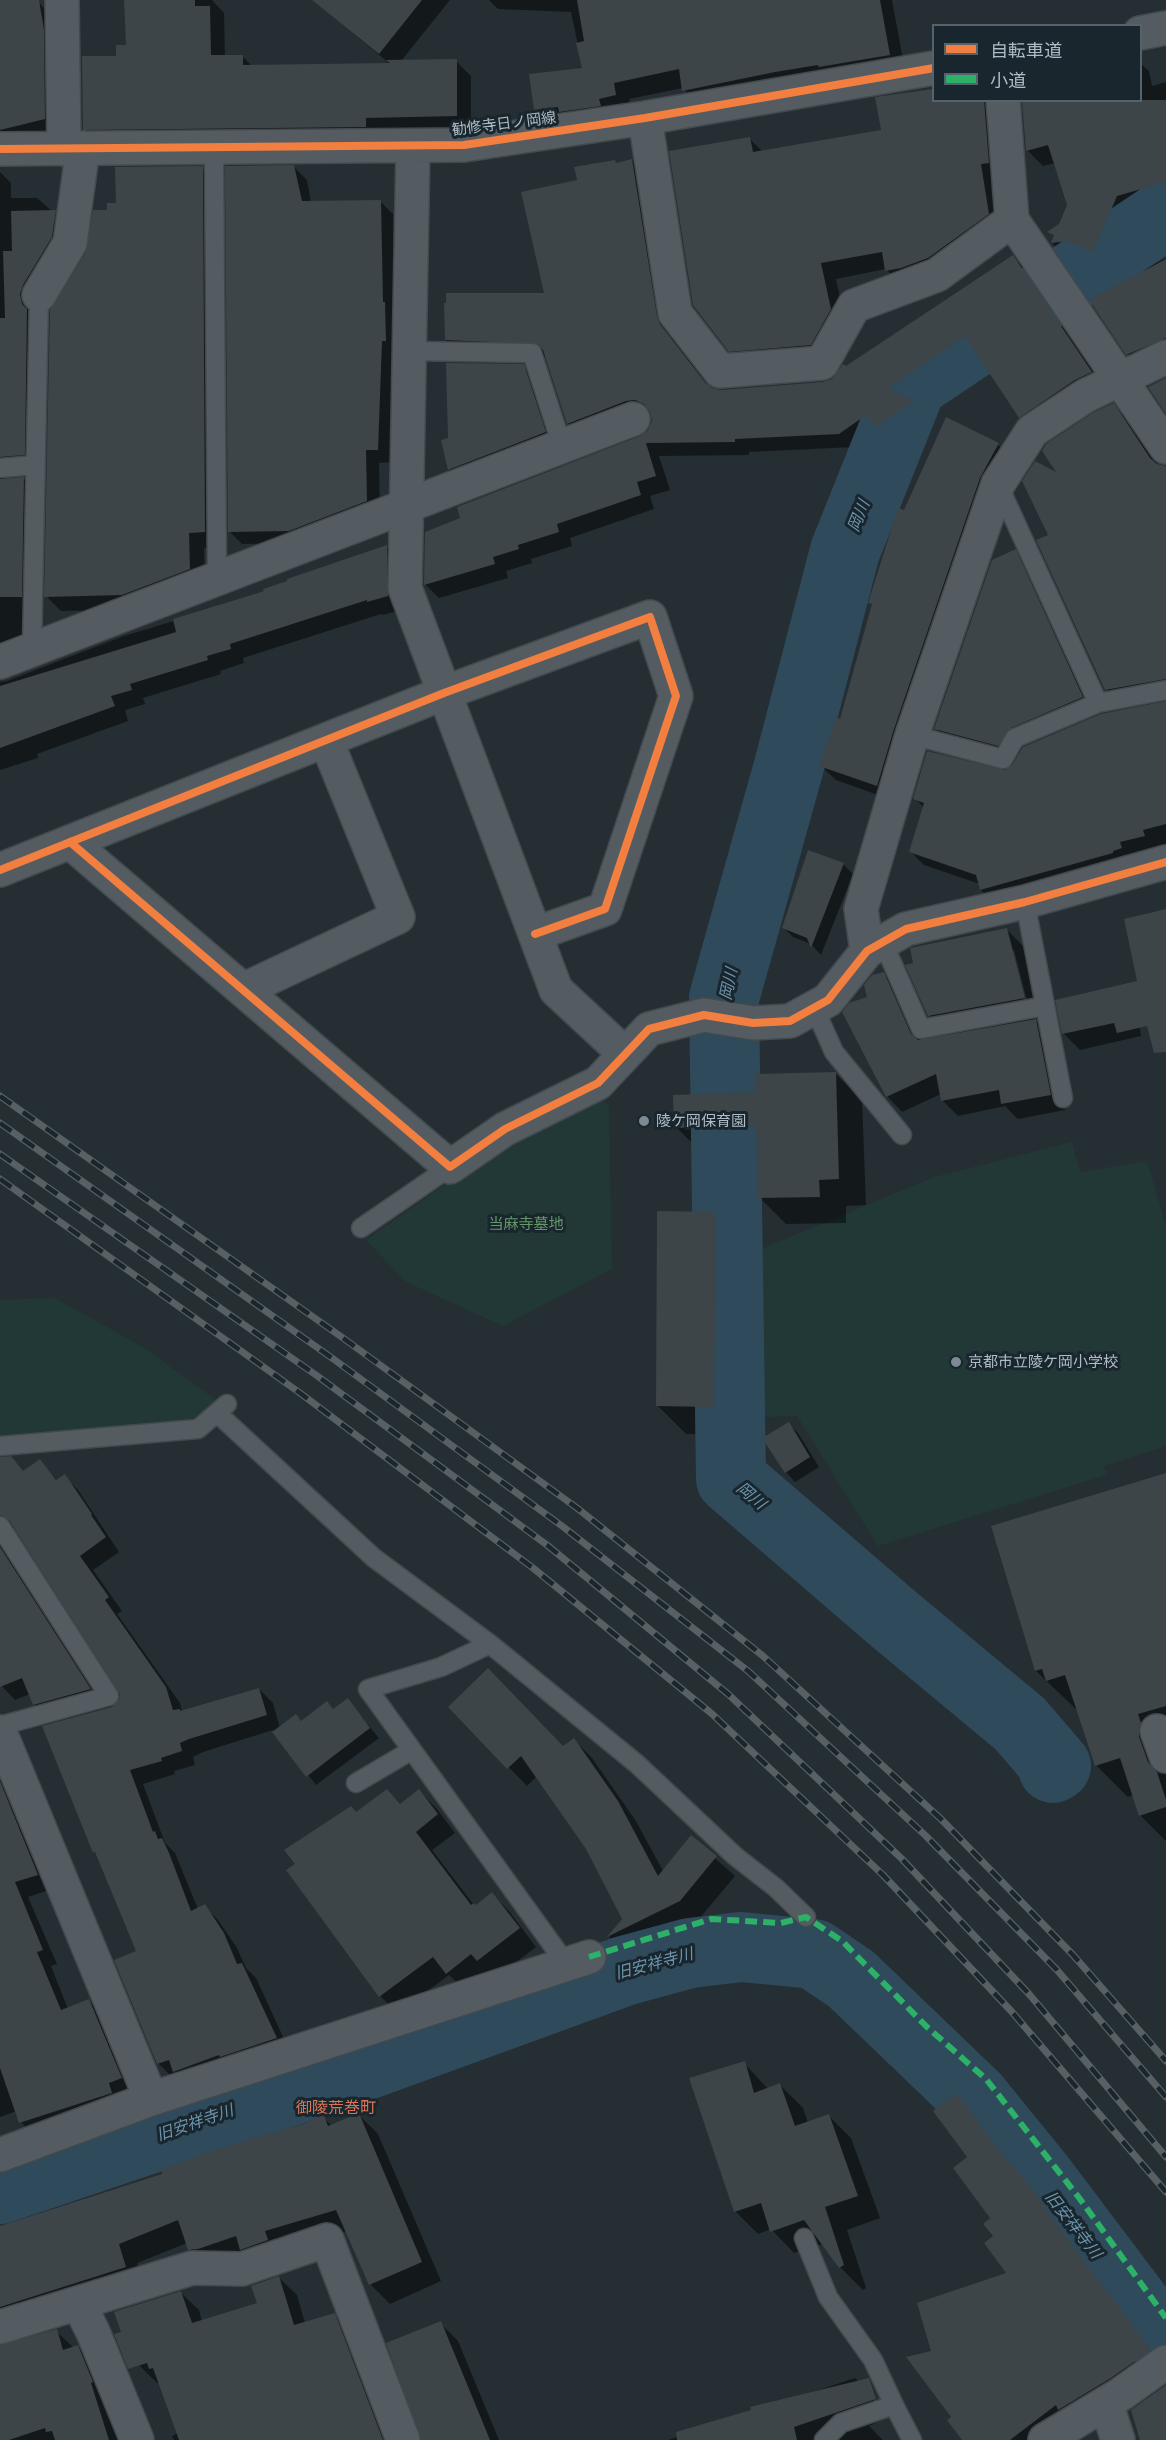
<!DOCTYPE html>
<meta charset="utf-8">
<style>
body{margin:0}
#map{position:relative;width:1166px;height:2440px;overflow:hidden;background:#252e33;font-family:"Public Sans","Noto Sans JP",sans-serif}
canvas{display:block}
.legend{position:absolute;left:932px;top:24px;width:210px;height:78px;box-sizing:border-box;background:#19262e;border:2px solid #54626b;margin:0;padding:8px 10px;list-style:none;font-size:18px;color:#adbcc6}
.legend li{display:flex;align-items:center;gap:12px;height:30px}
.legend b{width:30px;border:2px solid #54626b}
</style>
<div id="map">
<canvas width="1166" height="2440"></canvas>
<ul class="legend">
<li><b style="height:8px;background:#f27e40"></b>自転車道</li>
<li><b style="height:8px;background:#2db169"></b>小道</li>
</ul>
</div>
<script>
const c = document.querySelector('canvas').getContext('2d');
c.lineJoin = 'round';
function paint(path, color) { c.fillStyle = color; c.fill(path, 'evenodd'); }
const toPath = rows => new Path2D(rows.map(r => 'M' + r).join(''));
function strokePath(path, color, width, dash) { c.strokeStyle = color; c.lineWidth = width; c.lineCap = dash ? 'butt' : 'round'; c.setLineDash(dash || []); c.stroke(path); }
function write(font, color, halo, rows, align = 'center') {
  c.font = font + ' "Public Sans","Noto Sans JP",sans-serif'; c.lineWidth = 6; c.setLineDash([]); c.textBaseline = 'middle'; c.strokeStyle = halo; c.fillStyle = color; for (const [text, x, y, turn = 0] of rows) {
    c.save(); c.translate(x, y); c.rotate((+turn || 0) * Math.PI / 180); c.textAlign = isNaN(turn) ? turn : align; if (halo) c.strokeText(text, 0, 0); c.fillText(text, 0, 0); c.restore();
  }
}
paint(toPath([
 [601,1097,609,1107,612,1269,503,1326,406,1282,366,1240,517,1134,572,1115],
 [1072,1142,1080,1172,1147,1161,1166,1226,1166,1446,1104,1466,1106,1475,878,1546,797,1416,763,1417,759,1250,934,1177],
 [55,1298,143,1347,216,1400,198,1418,170,1426,0,1437,0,1300]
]), '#223837');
paint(toPath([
 [126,0,212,0,224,13,225,57,242,56,252,66,390,64,313,0,450,0,401,61,456,61,471,76,471,130,100,144,85,129,118,57,127,46],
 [489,0,892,0,905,70,700,106,683,88,629,99,632,111,552,125,536,109,583,69,571,12,498,9],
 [0,2,38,2,52,16,59,133,0,152],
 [1140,63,1149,71,1152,86,1166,82,1166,202,1155,205,1141,191,1109,267,1085,256,1068,258,1052,243,1055,237,1050,232,1060,225,1068,205,1055,163,1043,166,1027,150,1140,100],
 [934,91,934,100,1008,100,1004,230,902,286,886,269,836,279,846,325,826,360,746,367,730,351,750,139,763,152,883,131,877,98],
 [632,160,646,174,670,332,674,340,712,390,721,391,824,383,833,380,846,368,1013,257,1027,271,1105,386,1035,431,1021,417,977,351,907,399,914,402,927,416,890,440,879,430,854,447,749,452,749,455,659,456,670,490,650,496,654,509,570,538,572,546,531,559,532,563,506,571,508,578,439,598,425,584,640,438,648,432,653,423,651,414,641,415,582,438,568,424,547,357,461,354,446,340,546,295,579,181,615,162,617,164],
 [294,167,307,180,311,203,380,201,393,214,395,314,391,462,379,463,380,514,303,543,242,544,229,531],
 [202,168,218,183,220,547,204,548,205,585,138,610,61,611,46,596,88,253,109,212,117,204],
 [0,172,11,183,11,198,37,198,69,226,37,300,38,468,8,472,4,480,24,479,38,493,32,649,0,664],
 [1166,258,1166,355,1141,367,1128,354,1141,274,1139,272],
 [523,366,533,375,554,442,459,479,449,469,450,440],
 [1113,405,1126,418,1158,465,1166,467,1166,694,1119,703,1106,689,1050,536,1060,476],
 [998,445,1012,459,892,800,836,780,821,766,841,721,873,606,870,602,904,512],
 [387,547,401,561,401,610,383,615,381,614,243,658,244,663,220,671,221,674,143,698,145,704,125,710,128,721,37,754,38,758,0,770,0,682,7,681,124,636,256,596],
 [1015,551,1025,561,1091,707,1020,737,1007,755,945,738,936,729],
 [1166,703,1166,851,994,903,981,890,980,884,924,865,911,852,924,808,915,798,1006,772],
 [843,864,853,874,821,955,811,944,793,937,783,927],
 [1006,929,1026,949,1044,1017,1034,1019,1051,1036,1065,1110,1018,1119,1005,1106,958,1116,942,1100,941,1094,902,1112,887,1096,868,998,883,973,899,989,921,1041,949,1036,929,1015],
 [1011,950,1014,950,1028,1005,1026,1006],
 [1057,1001,1137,1003,1141,1036,1080,1050,1064,1034],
 [835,1073,862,1100,866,1205,846,1206,846,1223,786,1224,759,1197,758,1152,703,1154,676,1127,757,1094],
 [715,1213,743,1242,742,1435,686,1434,658,1406],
 [788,1424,798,1433,819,1467,795,1482,786,1472,765,1438],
 [39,1461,58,1481,64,1476,78,1490,119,1552,93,1570,122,1611,117,1614,180,1703,182,1711,259,1689,273,1703,280,1728,296,1716,302,1722,334,1711,347,1700,379,1738,316,1785,273,1730,203,1752,193,1757,195,1765,174,1771,175,1774,143,1784,165,1843,175,1853,198,1909,204,1906,218,1920,237,1948,246,1968,256,1978,290,2052,172,2077,158,2063,138,1952,98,1856,94,1852,113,1708,121,1701,122,1694,15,1528,7,1530,104,1703,48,1718,34,1704,30,1694,15,1700,0,1684,0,1474,24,1472],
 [1166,1475,1166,1841,1140,1815,1134,1795,1128,1797,1096,1765,1079,1712,1036,1671],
 [450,1707,563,1748,574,1740,592,1758,636,1821,663,1871,691,1837,735,1876,699,1919,627,1955,609,1937,624,1919,588,1848,537,1776,527,1786],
 [0,1770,52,1889,28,1897,57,1964,51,1966,68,2009,89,2001,103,2015,135,2092,35,2137,21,2122,17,2111,0,2117],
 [387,1791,401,1805,419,1791,437,1809,455,1833,432,1850,474,1905,476,1907,492,1894,509,1911,536,1947,495,1978,489,1972,465,1990,449,1975,398,2013,380,1996,357,1814],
 [744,2063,768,2089,780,2085,803,2108,808,2123,829,2116,851,2138,880,2218,847,2230,866,2288,863,2290,840,2267,823,2244,794,2253,771,2229,758,2234,735,2211],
 [957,2095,975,2113,1020,2174,1060,2222,1058,2223,1166,2366,1052,2440,964,2440,953,2418,933,2352,1008,2274,995,2237,992,2219,970,2158],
 [358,2114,378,2134,441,2281,390,2304,370,2284,347,2231,209,2269,189,2249,187,2243,137,2263,145,2287,5,2334,1,2344,1,2346,56,2331,74,2348,78,2347,97,2366,122,2440,0,2440,0,2227,164,2175,323,2117,332,2126],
 [279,2278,297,2295,305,2323,334,2315,352,2332,393,2440,174,2440,172,2436,178,2433,160,2382,157,2383,139,2365,181,2293,199,2310,202,2322,258,2304],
 [440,2323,458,2341,499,2440,423,2440],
 [855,2378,872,2395,880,2421,869,2426,883,2440,668,2440]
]), '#0007');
strokePath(toPath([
 [1053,1768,1056,1766,1020,1724,896,1621,731,1479,724,998,789,766,845,551,912,384,1166,214],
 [0,2189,352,2070,624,1971,690,1953,741,1947,814,1954,851,1979,975,2098,1040,2178,1166,2345]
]), '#2f4a5b', 70);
paint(toPath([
 [0,0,39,0,44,30,45,119,0,130],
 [124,0,195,0,195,6,210,6,211,55,243,55,243,65,390,63,386,60,457,59,457,116,366,118,366,127,83,130,82,56,116,56,116,45,126,45],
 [312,0,422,0,379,54],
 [577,0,880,0,890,55,819,67,818,65,775,72,682,91,679,69,614,83,616,95,599,99,601,106,559,112,558,107,534,110,529,74,582,68,576,43,584,41],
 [933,89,933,100,984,100,989,163,981,164,989,214,928,258,901,268,885,271,882,252,821,263,831,309,811,345,729,352,693,305,669,151,750,137,753,152,881,130,875,97],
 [1022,100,1166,100,1166,182,1117,196,1093,252,1068,241,1051,243,1054,235,1047,232,1059,224,1067,205,1048,145,1026,151],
 [632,159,657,316,660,324,705,382,712,388,721,390,823,382,832,379,843,364,846,366,1013,255,1092,372,1075,380,1019,418,965,336,888,388,914,401,875,427,866,415,839,434,735,439,735,442,646,443,656,476,637,482,641,495,557,524,559,532,518,545,519,549,493,557,495,564,424,585,425,532,460,518,457,507,640,436,648,430,652,421,650,412,644,404,635,400,626,401,567,424,543,350,538,344,445,340,444,303,446,303,446,293,544,293,521,192,577,180,574,167,615,160,616,163],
 [294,165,302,201,381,200,383,302,385,302,386,341,382,341,378,450,366,450,367,501,289,531,228,532,225,166],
 [203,166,205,532,189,533,190,569,122,595,44,597,50,310,86,252,93,210,107,210,107,203,116,203,115,167],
 [56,210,52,237,23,285,20,294,22,304,27,309,25,455,0,457,0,318,5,318,3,251,12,251,11,211],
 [1166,259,1166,338,1126,355,1089,300],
 [446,363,524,364,546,432,448,470,441,440,448,438],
 [1166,378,1166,414,1148,387],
 [1114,403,1150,458,1157,464,1166,466,1166,679,1105,690,1036,540,1048,535,1022,481,1035,461,1056,472,1042,451,1046,444,1094,412],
 [946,417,999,443,980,478,894,729,877,786,819,766,836,717,840,719,872,604,868,603,898,508,904,510],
 [24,477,22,597,0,597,0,479],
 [387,545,388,596,367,602,367,600,230,644,231,649,207,656,208,660,130,684,132,690,111,696,115,706,0,748,0,686,176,632,173,619,255,594,264,591,263,589,287,581,287,579],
 [1016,549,1083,697,1011,728,998,746,934,729,992,560],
 [1166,701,1166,824,1143,830,1145,836,1120,842,1122,848,1113,851,1113,853,980,890,976,875,909,852,924,803,913,799,927,751,1005,770,1012,765,1023,747,1101,714],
 [808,850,844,863,811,948,807,938,782,928],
 [1166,909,1166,1052,1154,1053,1147,1026,1117,1033,1114,1023,1062,1034,1055,1000,1137,981,1124,919],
 [1007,928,1025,998,928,1016,905,965,913,963,910,948],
 [884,972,911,1034,918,1040,1036,1019,1051,1095,1001,1104,999,1090,941,1101,936,1074,886,1097,842,1012,849,1003,867,997,864,985,872,975],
 [836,1072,839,1179,819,1180,820,1197,758,1198,756,1125,674,1128,673,1095,755,1092,755,1074],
 [657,1211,716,1212,714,1407,656,1406],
 [789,1422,810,1457,785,1473,762,1438],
 [11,1456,23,1471,40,1459,56,1480,65,1474,92,1514,91,1515,106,1537,80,1556,109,1597,105,1600,166,1687,173,1710,180,1709,180,1711,259,1688,267,1715,189,1739,180,1743,182,1751,161,1758,162,1761,130,1770,153,1832,155,1831,158,1839,162,1838,169,1853,191,1911,205,1904,224,1933,237,1964,242,1963,277,2038,220,2057,219,2055,173,2072,169,2060,157,2064,114,1960,136,1951,95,1852,93,1853,42,1726,112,1707,119,1700,120,1694,9,1520,0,1515,0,1457],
 [1166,1473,1166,1706,1138,1714,1141,1723,1139,1728,1139,1737,1148,1762,1157,1772,1166,1800,1166,1807,1139,1816,1120,1758,1095,1766,1065,1675,1046,1681,1042,1669,1035,1671,991,1526],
 [0,1547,91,1689,33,1705,22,1678,0,1687],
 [488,1668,563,1746,574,1738,618,1801,658,1876,691,1835,717,1856,680,1901,607,1937,622,1919,586,1849,521,1756,507,1769,448,1707],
 [348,1698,370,1728,306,1777,272,1732,296,1714,301,1721,327,1701,333,1709],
 [0,1781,38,1875,15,1882,43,1950,37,1952,61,2010,89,1999,122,2078,109,2083,112,2093,19,2123,0,2068],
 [387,1789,400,1804,419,1789,438,1814,416,1832,471,1905,474,1903,476,1905,492,1892,520,1928,477,1961,471,1954,446,1974,433,1957,379,1997,286,1870,295,1864,284,1850,351,1806,356,1812],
 [745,2061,754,2093,780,2083,795,2126,829,2114,858,2196,825,2207,844,2265,839,2268,804,2220,770,2232,761,2203,734,2212,689,2078],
 [957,2093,1010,2165,1011,2163,1043,2203,1041,2204,1151,2350,1111,2378,1058,2410,1056,2405,1010,2440,962,2440,947,2420,951,2417,906,2357,931,2351,917,2303,1006,2273,984,2243,993,2236,983,2224,990,2218,953,2168,967,2157,933,2111],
 [359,2113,422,2262,369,2285,336,2210,265,2231,268,2240,240,2250,236,2236,198,2249,188,2250,178,2220,119,2244,126,2267,0,2307,0,2226,162,2174,161,2169,231,2145,303,2124,324,2115,328,2126],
 [279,2276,294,2325,335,2313,383,2440,179,2440,153,2368,149,2369,147,2363,128,2369,114,2334,121,2332,114,2312,181,2291,192,2323,257,2303,251,2286],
 [441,2321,490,2440,421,2440,386,2343],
 [57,2329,63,2350,78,2345,93,2382,91,2383,109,2440,55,2440,52,2431,46,2432,45,2428,9,2440,0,2440,0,2345],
 [869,2378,876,2399,794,2427,797,2440,677,2440,676,2432,751,2410,750,2407],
 [1166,2385,1166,2440,1140,2440,1131,2410]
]), '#3d4549');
const service = toPath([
 [214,147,217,578],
 [409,351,532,353,562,446],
 [0,468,35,465],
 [998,484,1098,703,1166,690],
 [32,649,39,295],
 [912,735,1003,759,1015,738,1098,703],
 [1025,902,1063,1098],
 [883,942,921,1029,1045,1006],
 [814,1007,834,1052,902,1135],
 [361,1228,450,1167],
 [217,1413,374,1558,490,1644,637,1764,735,1856,776,1888,806,1917],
 [0,1446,198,1429,227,1404],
 [0,1526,109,1696,0,1726],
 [490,1644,441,1667,368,1689,567,1965],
 [356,1783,412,1750],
 [804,2238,828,2297,873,2360,894,2405],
 [824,2440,841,2423,894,2405,912,2440]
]);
const minor = toPath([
 [62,0,64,149],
 [1140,33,1166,28],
 [1003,100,1012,220,1166,447],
 [645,118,675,313,720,371,822,363,854,306,937,275,1012,220],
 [413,146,405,588,556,990,625,1054],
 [0,149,464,145,645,118,934,68],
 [39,295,70,243,83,148],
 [0,662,633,419],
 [70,842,450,1167,505,1129,598,1083,649,1029,704,1015,753,1023,790,1021,828,1000,867,951,906,929,1025,902,1166,862],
 [0,870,444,693,650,617,676,696,605,909,535,934],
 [867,951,861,909,912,735,998,484,1032,431,1085,396,1166,357],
 [243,990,398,917,326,740],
 [1157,1731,1166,1756],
 [0,1732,151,2099],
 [0,2155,151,2099,589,1957],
 [79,2304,93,2332,137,2440],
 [0,2327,192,2268,242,2269,327,2240,403,2440],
 [1106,2403,1118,2440],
 [1045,2440,1121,2394,1166,2362]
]);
strokePath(service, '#434a4e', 21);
strokePath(minor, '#434a4e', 36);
strokePath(service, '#545c62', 18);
strokePath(minor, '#545c62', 33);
const rail = toPath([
 [0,1096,343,1338,577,1508,763,1656,941,1819,1073,1955,1166,2061],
 [0,1123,332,1358,562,1526,748,1671,926,1836,1057,1970,1166,2097],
 [0,1154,316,1375,547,1545,728,1694,902,1859,1029,1994,1166,2157],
 [0,1179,300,1393,533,1568,711,1713,883,1875,1012,2012,1166,2192]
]);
strokePath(rail, '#596064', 7);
strokePath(rail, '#19262e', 4.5, [14]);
strokePath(toPath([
 [589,1957,711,1919,781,1923,806,1917,842,1941,927,2027,986,2079,1080,2199,1166,2318]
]), '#2db169', 6, [12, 6]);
strokePath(toPath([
 [0,149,464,145,645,118,934,68],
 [70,842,450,1167,505,1129,598,1083,649,1029,704,1015,753,1023,790,1021,828,1000,867,951,906,929,1025,902,1166,862],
 [0,870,444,693,650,617,676,696,605,909,535,934]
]), '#f27e40', 8);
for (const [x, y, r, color] of [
 [644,1121,6,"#7d8a93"],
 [956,1362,6,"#7d8a93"]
]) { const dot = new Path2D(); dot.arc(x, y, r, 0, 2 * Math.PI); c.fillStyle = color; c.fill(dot); strokePath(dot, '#19262e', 2); }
write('15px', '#adbcc6', '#19262e', [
 ["勧修寺日ノ岡線",504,124,-7]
]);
write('15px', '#adbcc6', '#19262e', [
 ["陵ケ岡保育園",656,1121],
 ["京都市立陵ケ岡小学校",968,1362]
], 'left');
write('15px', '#649866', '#19262e', [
 ["当麻寺墓地",526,1224]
]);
write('italic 16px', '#6c94ab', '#19262e', [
 ["岡川",859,516,-68],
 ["岡川",729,984,-78],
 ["岡川",751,1496,40],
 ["旧安祥寺川",654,1964,-15],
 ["旧安祥寺川",195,2123,-19],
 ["旧安祥寺川",1073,2225,52]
]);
write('16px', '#d97556', '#19262e', [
 ["御陵荒巻町",336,2108]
]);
</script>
